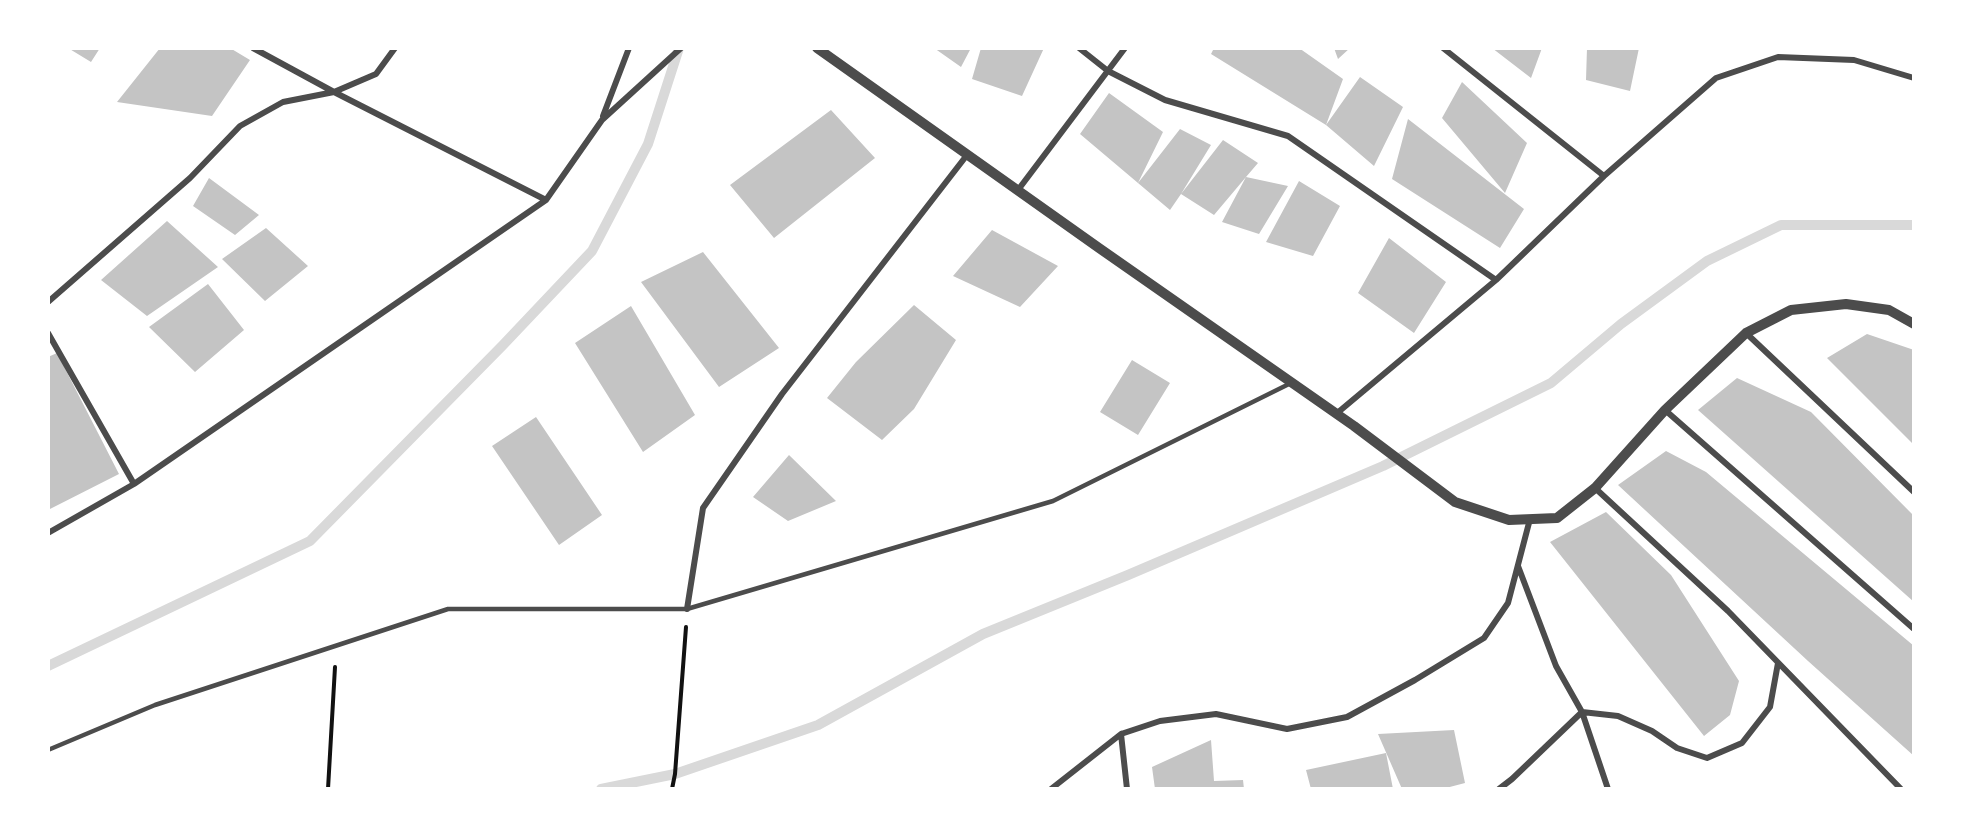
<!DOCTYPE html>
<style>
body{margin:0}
#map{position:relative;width:1962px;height:837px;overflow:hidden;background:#fff;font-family:Ubuntu,sans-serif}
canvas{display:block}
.frame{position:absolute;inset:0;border:50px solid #fff;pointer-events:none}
</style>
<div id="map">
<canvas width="1962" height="837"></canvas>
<div class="frame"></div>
</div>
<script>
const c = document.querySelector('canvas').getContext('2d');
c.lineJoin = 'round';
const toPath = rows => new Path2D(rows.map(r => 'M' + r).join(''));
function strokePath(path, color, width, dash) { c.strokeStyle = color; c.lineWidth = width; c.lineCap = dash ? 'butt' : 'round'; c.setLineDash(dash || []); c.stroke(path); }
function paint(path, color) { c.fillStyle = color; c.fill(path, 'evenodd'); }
strokePath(toPath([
 [48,666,310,541,503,345,592,251,648,144,679,48],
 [601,789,675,774,818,725,983,634,1128,575,1383,466,1551,383,1621,324,1707,261,1781,225,1914,225]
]), '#d9d9d9', 10);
paint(toPath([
 [68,48,100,48,91,62],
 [160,48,230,48,250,60,212,116,117,102],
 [934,48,971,48,961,67],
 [981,48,1044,48,1022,96,972,79],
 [1214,48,1299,48,1343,79,1326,125,1360,77,1403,107,1374,166,1326,125,1211,54],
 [1334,48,1350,48,1338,59],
 [1492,48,1542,48,1531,78],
 [1587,48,1639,48,1630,91,1586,80],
 [1462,82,1527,143,1505,193,1442,118],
 [1109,93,1163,132,1138,183,1180,129,1211,145,1181,194,1223,140,1258,163,1246,177,1288,186,1259,234,1222,222,1246,177,1214,215,1181,194,1170,210,1138,183,1080,134],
 [831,110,875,158,774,238,730,185],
 [1408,119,1524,209,1500,248,1392,179],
 [209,178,259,215,235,235,193,206],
 [1299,181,1340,206,1313,256,1266,242],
 [167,221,218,267,147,316,101,280],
 [266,228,308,266,265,301,222,259],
 [992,230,1058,266,1020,307,953,276],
 [1389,238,1446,282,1414,333,1358,293],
 [703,252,779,348,719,387,641,282],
 [208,284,244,330,195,372,149,327],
 [914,305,956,340,914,409,882,440,827,398,856,362],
 [631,306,695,415,643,452,575,343],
 [1867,334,1914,350,1914,445,1827,358],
 [57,353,119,474,48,510,48,357],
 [1132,360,1170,383,1138,435,1100,412],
 [1737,378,1811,412,1914,516,1914,602,1698,410],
 [536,417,602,515,559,545,492,446],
 [1666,451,1706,472,1914,646,1914,756,1808,661,1618,485],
 [789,455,836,501,788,521,753,497],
 [1606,512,1671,575,1739,681,1730,715,1704,736,1550,542],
 [1454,730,1465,783,1442,789,1402,789,1378,734],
 [1211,740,1214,781,1243,780,1244,789,1155,789,1152,767],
 [1386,753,1393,789,1311,789,1306,770]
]), '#c4c4c4');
strokePath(toPath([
 [328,789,335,667],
 [672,789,675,774,686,627]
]), '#111', 4);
strokePath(toPath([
 [48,750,155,705,448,609,687,609,1053,501,1291,383]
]), '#4c4c4c', 4.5);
strokePath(toPath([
 [253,48,334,92,546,200],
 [1079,48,1108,71,1165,100,1288,136,1496,280],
 [1443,48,1604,176],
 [603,116,629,48],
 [1018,190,1125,48],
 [48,302,190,178,240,126,283,102,334,92,376,74,395,48],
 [48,333,134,484],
 [1746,333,1914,492],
 [1665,410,1914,629],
 [1336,414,1496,280,1604,176,1716,78,1778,57,1854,60,1914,78],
 [1595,488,1728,611,1901,789],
 [48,533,134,484,546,200,602,120,681,48],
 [1518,566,1556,666,1582,712,1608,789],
 [687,609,703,508,782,394,967,155],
 [1051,789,1121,734],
 [1127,789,1121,734,1160,721,1216,714,1287,729,1347,717,1415,680,1484,638,1508,603,1530,519],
 [1499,789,1512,779,1582,712,1618,716,1652,731,1677,748,1707,758,1742,743,1770,707,1778,663]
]), '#4c4c4c', 6);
strokePath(toPath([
 [817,48,1099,248,1354,426,1455,502,1509,520,1557,518,1595,488,1665,410,1746,333,1791,310,1846,304,1889,310,1914,324]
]), '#4c4c4c', 10);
</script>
